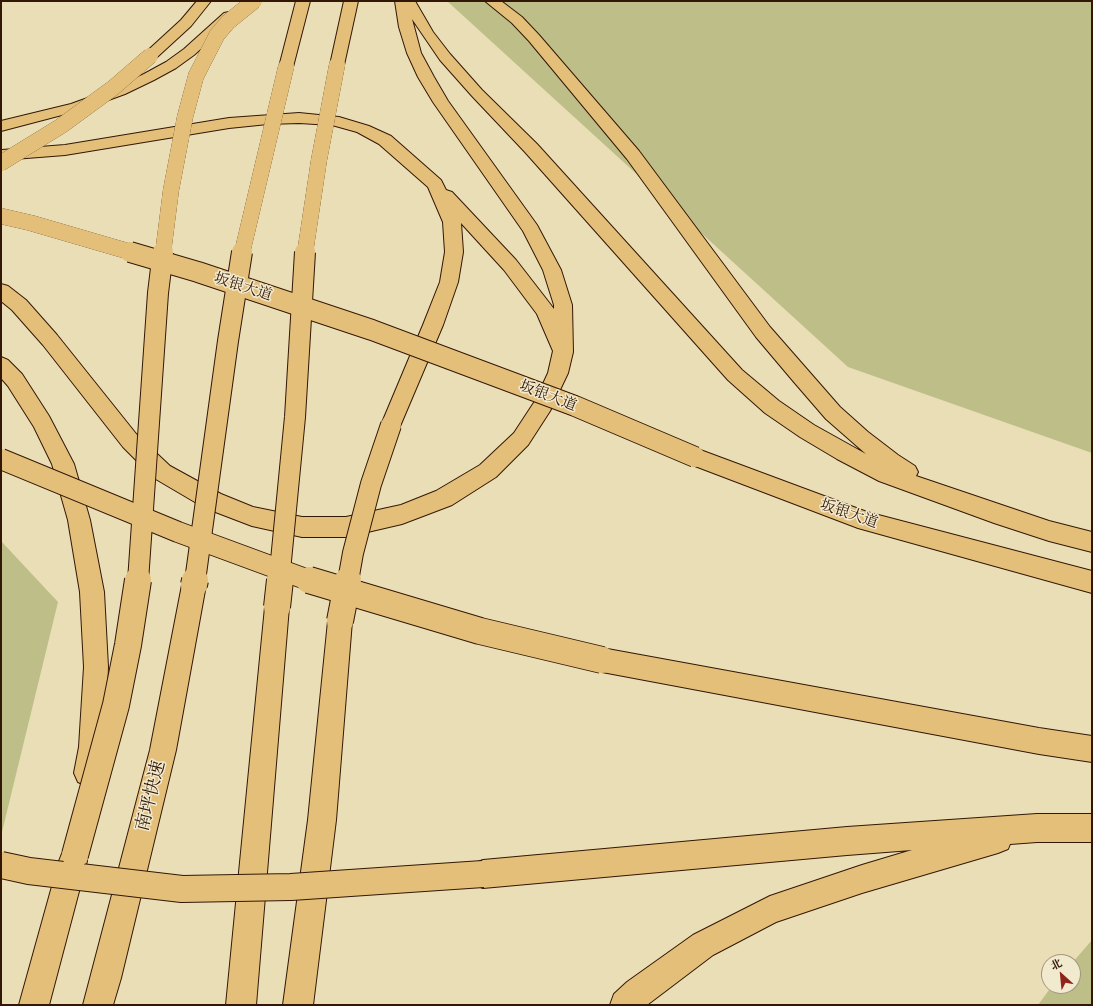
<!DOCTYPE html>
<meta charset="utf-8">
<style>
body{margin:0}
#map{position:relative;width:1093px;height:1006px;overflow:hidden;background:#e9deb5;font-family:"EB Garamond","Noto Serif SC",serif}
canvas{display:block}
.frame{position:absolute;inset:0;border:2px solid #331706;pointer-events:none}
.north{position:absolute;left:1041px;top:954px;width:40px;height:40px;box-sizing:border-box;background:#f1eacf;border:1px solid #a5967f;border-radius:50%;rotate:333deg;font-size:11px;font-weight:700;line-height:16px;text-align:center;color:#331706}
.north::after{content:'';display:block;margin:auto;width:14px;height:18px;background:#8f2418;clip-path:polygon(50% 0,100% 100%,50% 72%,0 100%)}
</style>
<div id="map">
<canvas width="1093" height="1006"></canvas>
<div class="frame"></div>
<div class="north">北</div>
</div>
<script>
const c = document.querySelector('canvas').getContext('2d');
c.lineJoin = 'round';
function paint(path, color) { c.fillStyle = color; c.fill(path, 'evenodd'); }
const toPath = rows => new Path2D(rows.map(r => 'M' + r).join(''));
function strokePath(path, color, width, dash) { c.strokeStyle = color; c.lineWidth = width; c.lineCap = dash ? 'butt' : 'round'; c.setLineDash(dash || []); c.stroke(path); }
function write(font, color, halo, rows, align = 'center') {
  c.font = font + ' "EB Garamond","Noto Serif SC",serif'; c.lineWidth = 3; c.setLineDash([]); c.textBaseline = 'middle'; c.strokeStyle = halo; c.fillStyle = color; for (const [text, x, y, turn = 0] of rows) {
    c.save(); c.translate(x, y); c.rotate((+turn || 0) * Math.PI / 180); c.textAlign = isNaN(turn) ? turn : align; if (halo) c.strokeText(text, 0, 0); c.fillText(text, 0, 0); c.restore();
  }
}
paint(toPath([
 [447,1,1092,1,1092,453,848,367],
 [1,541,58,602,1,836],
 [1092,940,1092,1005,1038,1005,1052,986,1073,986,1073,962]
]), '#bebf88');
const major = toPath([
 [695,448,867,512,1092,571,1092,593,858,528,687,463,684,457,687,451,695,448],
 [602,648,1039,728,1092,736,1092,762,1039,754,602,672,593,668,590,660,593,652,602,648]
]);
const highway = toPath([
 [197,1,211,1,191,26,155,59,150,60,145,59,143,56,145,53,181,20,197,1],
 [296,1,310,1,293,67,291,70,286,71,281,70,279,67,296,1],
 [344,1,358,1,344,65,342,68,337,69,332,68,330,65,344,1],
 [395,1,415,1,433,32,450,54,482,90,537,144,742,370,779,401,814,425,866,454,826,419,794,382,756,337,627,159,529,41,512,23,485,1,501,1,522,17,539,35,639,151,770,327,840,407,868,432,898,455,915,466,918,472,916,476,1049,521,1092,532,1092,552,1049,541,994,523,879,481,837,459,800,437,765,413,728,380,525,152,472,96,440,60,412,19,421,53,434,77,448,101,537,225,561,270,572,305,573,352,568,373,550,411,528,445,496,477,452,505,402,524,346,537,302,537,252,526,205,508,154,478,123,447,43,345,12,310,1,301,1,284,8,286,26,300,57,335,137,435,170,466,221,494,253,507,302,517,346,517,401,505,436,491,480,465,514,433,535,401,548,373,553,351,537,314,504,270,461,223,463,252,458,282,443,325,398,431,391,433,384,431,381,425,423,325,440,282,445,252,443,222,428,187,379,144,357,132,332,125,299,123,268,124,229,128,65,155,1,160,2,150,65,145,229,118,299,113,339,117,369,126,391,136,441,180,446,190,452,192,516,260,554,309,554,305,543,270,523,231,433,102,418,77,407,53,399,27,395,1],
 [229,12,234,13,236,16,234,19,194,55,176,68,154,80,125,94,81,110,1,131,1,121,71,104,115,88,144,74,166,62,184,49,224,13,229,12],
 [1,357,8,360,22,374,49,416,74,464,90,520,104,592,108,667,105,747,100,773,96,782,87,786,78,782,74,773,79,747,84,667,80,592,68,520,52,464,34,427,8,386,1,378,1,357],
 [194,574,202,577,206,585,176,750,121,978,113,1005,83,1005,150,750,182,585,186,577,194,574],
 [277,596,285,599,289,607,256,1005,226,1005,265,607,269,599,277,596],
 [340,610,348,613,352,621,336,820,313,1005,283,1005,308,820,328,621,332,613,340,610],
 [1037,814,1092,814,1092,842,1037,842,1010,844,1008,849,998,853,862,893,776,922,713,955,647,1005,610,1005,614,994,627,982,693,935,770,896,862,865,912,850,847,855,483,888,473,884,469,874,473,864,483,860,847,827,1037,814],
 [73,847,83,851,87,861,49,1005,19,1005,59,861,63,851,73,847]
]);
strokePath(major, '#331706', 2);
strokePath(highway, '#331706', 2);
paint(major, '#e4bf7a');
paint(highway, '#e4bf7a');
const majorBridgeFar2 = toPath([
 [1,216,31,223,134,253]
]);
const majorBridgeFar1 = toPath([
 [130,252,198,272,372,330,575,406,695,457],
 [1,459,178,532,311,581]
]);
const majorBridge = toPath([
 [309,580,480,631,602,660]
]);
const highwayBridgeFar2 = toPath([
 [1,163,61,126,113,88,150,56],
 [163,253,171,190,185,117,196,76,217,35,228,22,254,1],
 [242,253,286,67],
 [305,253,319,160,337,65]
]);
const highwayBridgeFar1 = toPath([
 [138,581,158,293,163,252],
 [195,581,228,341,242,252],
 [279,581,295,417,305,252],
 [348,581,353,553,371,484,391,425]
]);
const highwayBridge = toPath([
 [194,585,195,580],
 [277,607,280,580],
 [340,621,348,580],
 [75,855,116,705,128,645,138,580],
 [1,865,29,871,182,889,291,887,483,874]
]);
strokePath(majorBridgeFar2, '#331706', 16, []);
strokePath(majorBridgeFar1, '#331706', 22, []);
strokePath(majorBridge, '#331706', 28, []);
strokePath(highwayBridgeFar2, '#331706', 16, []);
strokePath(highwayBridgeFar1, '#331706', 22, []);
strokePath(highwayBridge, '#331706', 28, []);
strokePath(majorBridgeFar2, '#e4bf7a', 16);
strokePath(majorBridgeFar1, '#e4bf7a', 20);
strokePath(majorBridge, '#e4bf7a', 26);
strokePath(highwayBridgeFar2, '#e4bf7a', 16);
strokePath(highwayBridgeFar1, '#e4bf7a', 20);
strokePath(highwayBridge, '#e4bf7a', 26);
write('15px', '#331706', '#f1eacf', [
 ["坂银大道",243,287,18],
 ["坂银大道",548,396,21],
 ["坂银大道",849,514,19]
]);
write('18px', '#331706', '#f1eacf', [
 ["南坪快速",151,796,-76]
]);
</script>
